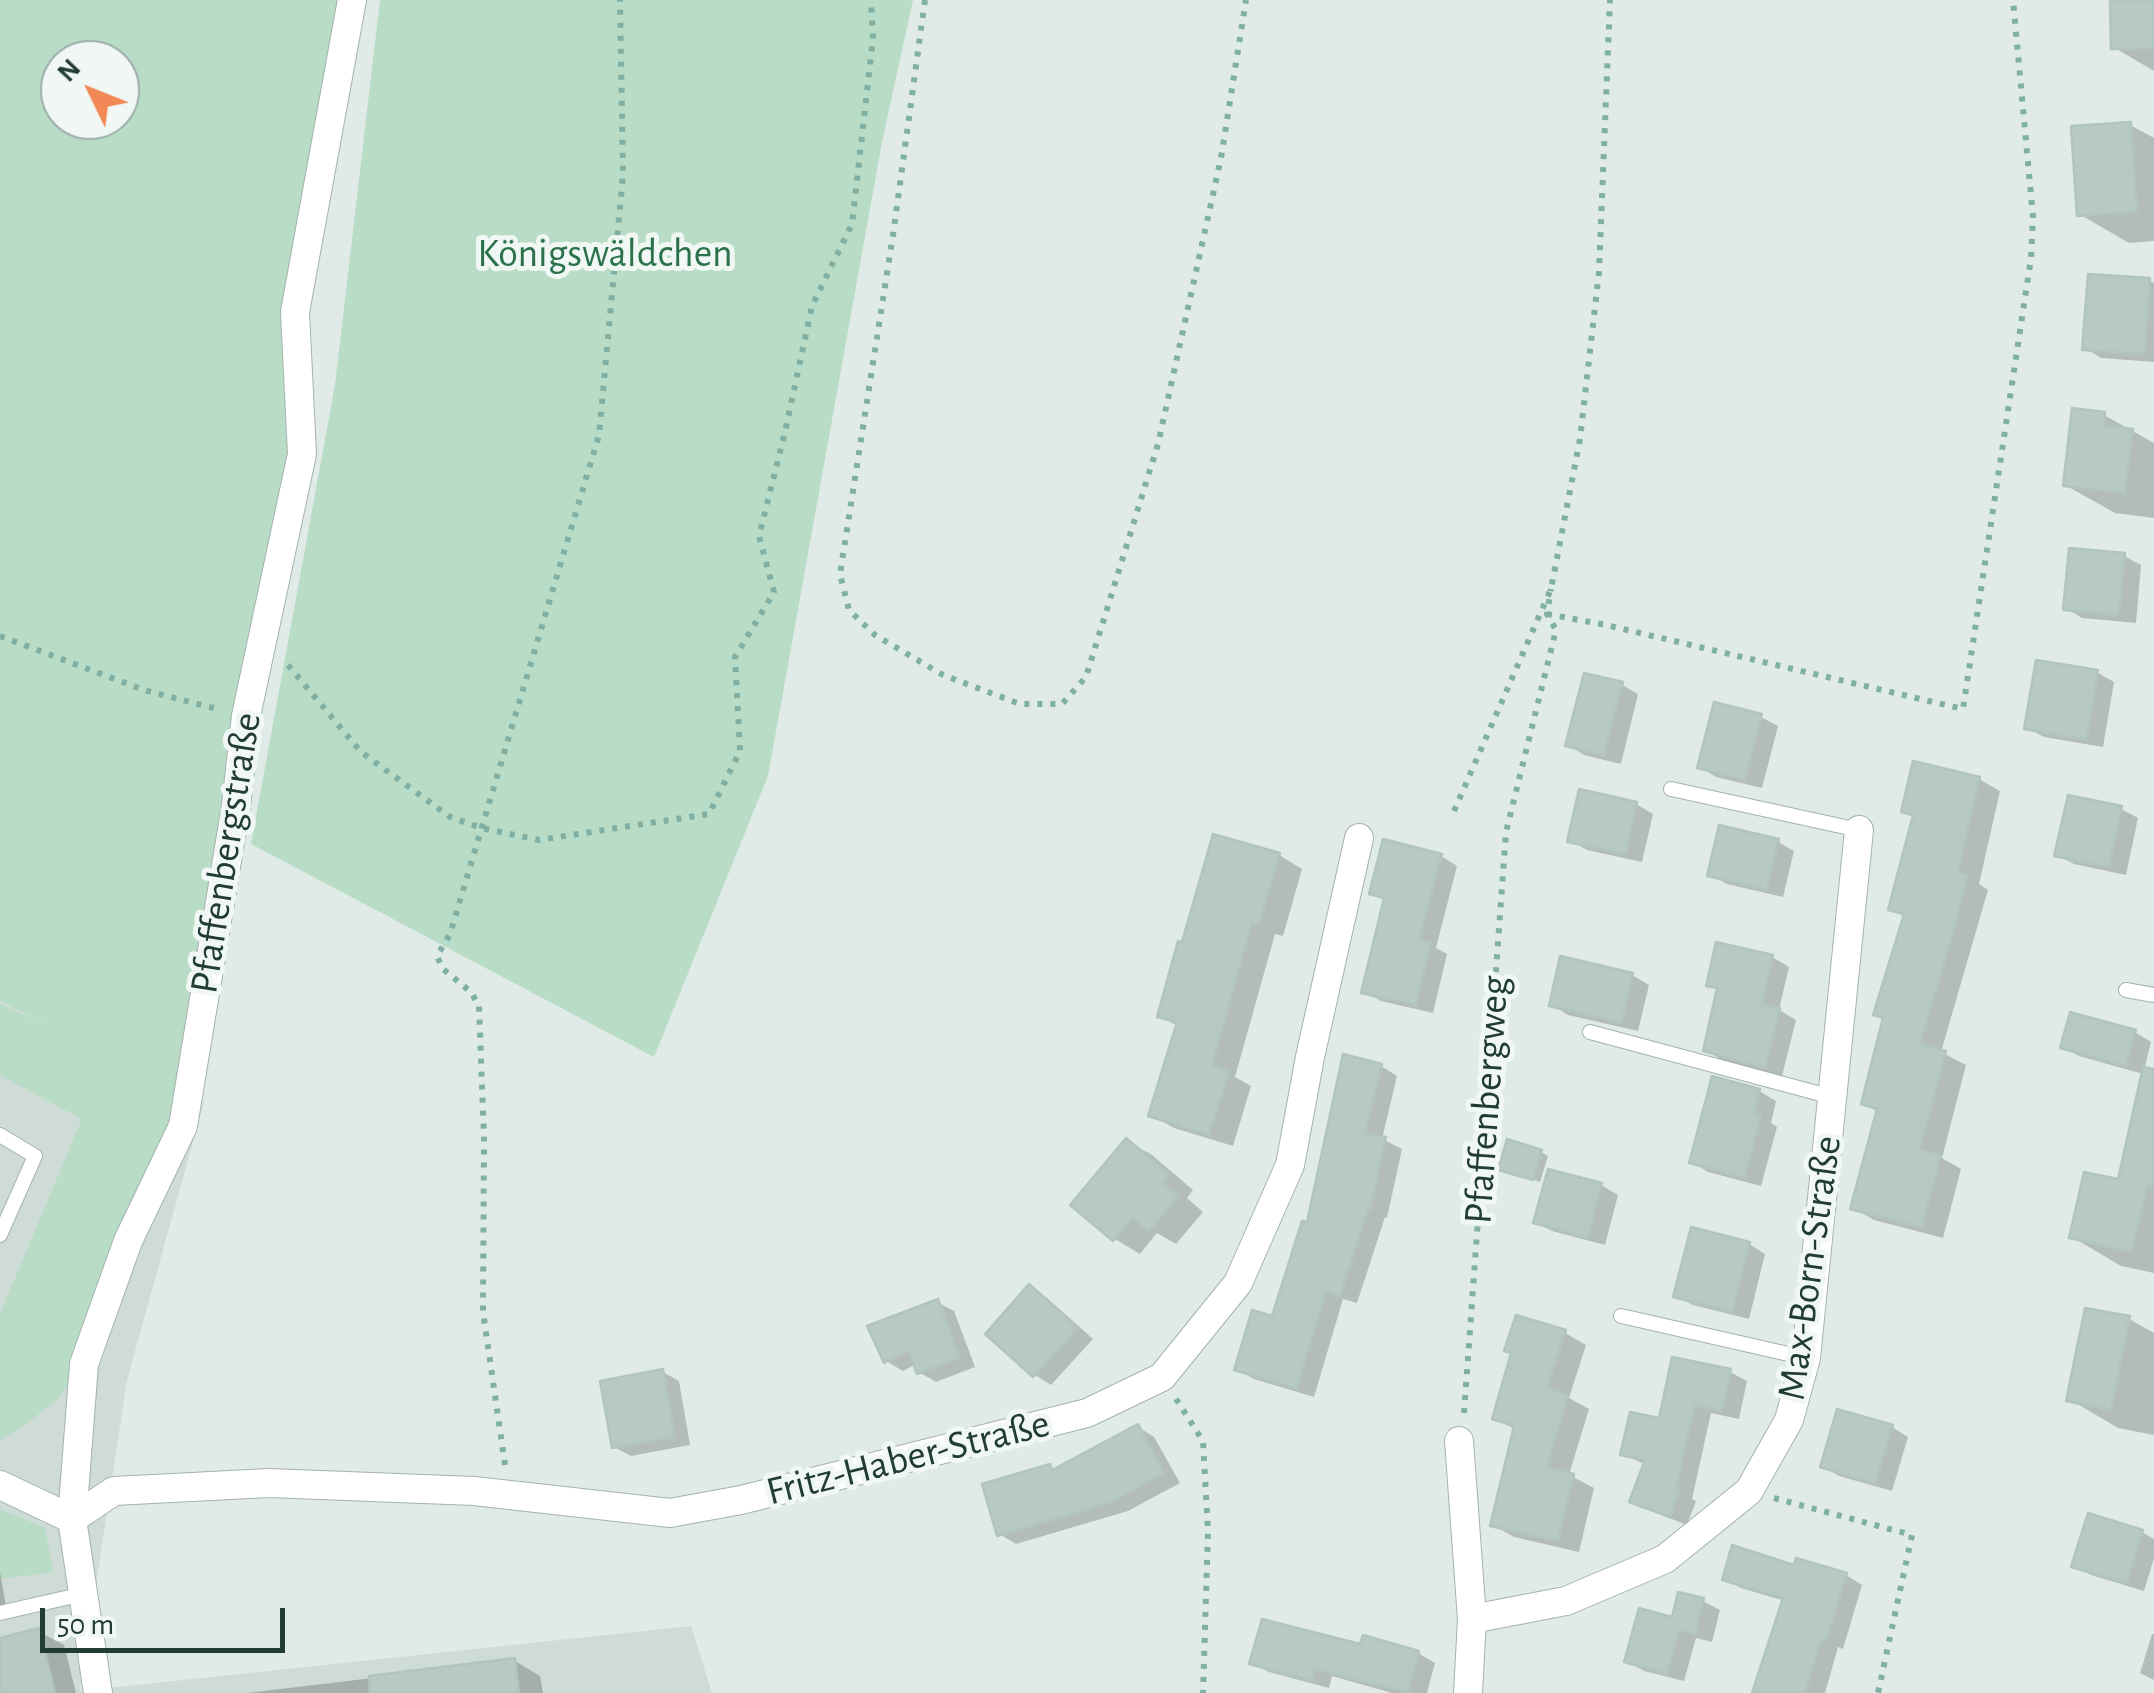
<!DOCTYPE html>
<meta charset="utf-8">
<style>
body{margin:0}
#map{position:relative;width:2154px;height:1693px;overflow:hidden;background:#e0ebe7;font-family:"Alegreya Sans",sans-serif}
canvas{display:block}
.north{position:absolute;left:40px;top:40px;width:100px;height:100px;box-sizing:border-box;background:#f0f7f4;border:2px solid #9daca8;border-radius:50%;rotate:313deg;font-size:28px;font-weight:700;line-height:40px;text-align:center;color:#213b36}
.north::after{content:'';display:block;margin:auto;width:35px;height:45px;background:#f28856;clip-path:polygon(50% 0,100% 100%,50% 72%,0 100%)}
.scale{position:absolute;left:40px;top:1608px;width:245px;height:45px;box-sizing:border-box;border:5px solid #213b36;border-top:0;padding-left:12px;font-size:30px;line-height:35px;white-space:nowrap;color:#213b36;-webkit-text-stroke:8px #f0f7f4;paint-order:stroke}
</style>
<div id="map">
<canvas width="2154" height="1693"></canvas>
<div class="north">N</div>
<div class="scale">50 m</div>
</div>
<script>
const c = document.querySelector('canvas').getContext('2d');
c.lineJoin = 'round';
function paint(path, color) { c.fillStyle = color; c.fill(path, 'evenodd'); }
const toPath = rows => new Path2D(rows.map(r => 'M' + r).join(''));
function strokePath(path, color, width, dash) { c.strokeStyle = color; c.lineWidth = width; c.lineCap = dash ? 'butt' : 'round'; c.setLineDash(dash || []); c.stroke(path); }
function write(font, color, halo, rows, align = 'center') {
  c.font = font + ' "Alegreya Sans",sans-serif'; c.lineWidth = 10; c.setLineDash([]); c.textBaseline = 'middle'; c.strokeStyle = halo; c.fillStyle = color; for (const [text, x, y, turn = 0] of rows) {
    c.save(); c.translate(x, y); c.rotate((+turn || 0) * Math.PI / 180); c.textAlign = isNaN(turn) ? turn : align; if (halo) c.strokeText(text, 0, 0); c.fillText(text, 0, 0); c.restore();
  }
}
paint(toPath([
 [0,1001,204,1102,127,1380,80,1691,691,1626,712,1693,0,1693]
]), '#cedbd6');
paint(toPath([
 [0,0,352,0,295,312,302,454,183,1126,84,1364,59,1397,24,1426,0,1440,0,1314,82,1119,0,1075,0,1004,55,1029,0,1001],
 [60,60,120,60,120,120,60,120],
 [380,0,913,0,882,142,768,776,654,1057,251,844,335,385],
 [0,1509,45,1528,53,1572,0,1579]
]), '#b8dcc5');
paint(toPath([
 [2112,0,2154,0,2154,71,2113,47],
 [2130,125,2154,138,2154,241,2129,243,2079,214],
 [2150,281,2154,283,2154,362,2101,358,2085,348],
 [2104,415,2154,443,2154,518,2115,513,2065,485],
 [2124,556,2141,565,2136,623,2082,618,2066,608],
 [2038,662,2098,673,2114,682,2103,747,2044,737,2027,728],
 [1622,685,1638,694,1621,764,1584,755,1568,745],
 [1761,717,1778,726,1762,788,1716,777,1700,767],
 [1979,779,2000,791,1979,884,1988,890,1941,1052,1966,1065,1942,1158,1961,1169,1943,1238,1874,1220,1853,1208,1878,1112,1864,1103,1886,1020,1876,1014,1905,917,1891,909,1915,817,1904,811],
 [1636,804,1653,814,1642,862,1587,850,1570,840],
 [2121,809,2138,818,2126,875,2074,864,2057,855],
 [1778,842,1794,851,1783,897,1727,884,1710,875],
 [1279,855,1302,869,1283,936,1275,934,1235,1077,1251,1086,1233,1146,1174,1128,1151,1115,1179,1027,1160,1016],
 [1441,856,1457,866,1436,948,1447,954,1433,1013,1381,1001,1364,992,1386,901,1372,893],
 [1772,957,1789,967,1779,1010,1796,1020,1782,1076,1722,1060,1705,1050,1719,991,1708,985],
 [1632,975,1649,985,1638,1031,1568,1015,1552,1005],
 [2135,1032,2151,1042,2143,1074,2079,1056,2063,1047],
 [1381,1066,1397,1076,1382,1139,1402,1149,1387,1218,1385,1217,1357,1303,1343,1299,1314,1397,1254,1379,1237,1369,1273,1319,1309,1226],
 [1759,1091,1776,1101,1771,1123,1777,1127,1761,1186,1708,1172,1692,1162],
 [2154,1110,2154,1273,2121,1266,2072,1237,2120,1182],
 [1127,1141,1152,1155,1193,1190,1187,1198,1203,1212,1176,1244,1157,1233,1140,1254,1115,1239,1073,1205],
 [1541,1152,1548,1156,1540,1182,1501,1169],
 [1601,1185,1618,1195,1605,1245,1552,1231,1536,1222],
 [1749,1244,1765,1254,1749,1319,1693,1305,1676,1296],
 [1030,1287,1046,1297,1093,1339,1051,1385,1035,1375,988,1334],
 [937,1302,954,1311,975,1367,936,1382,919,1372,916,1364,903,1371,886,1361],
 [2129,1319,2154,1333,2154,1435,2118,1428,2069,1399],
 [1565,1333,1586,1345,1569,1398,1589,1409,1569,1475,1594,1488,1579,1552,1514,1537,1493,1525,1516,1430,1495,1418],
 [663,1372,679,1381,690,1445,631,1456,614,1447],
 [1730,1372,1747,1381,1739,1419,1711,1413,1692,1499,1696,1501,1687,1525,1649,1510,1632,1501,1646,1465,1623,1454,1660,1421],
 [1138,1427,1154,1437,1180,1483,1128,1511,1016,1544,999,1534,1050,1467,1057,1471],
 [1892,1427,1908,1437,1892,1491,1839,1476,1823,1466],
 [2142,1532,2154,1539,2154,1558,2144,1591,2091,1575,2074,1566],
 [1795,1568,1846,1575,1862,1585,1843,1649,1838,1647,1825,1693,1755,1693,1785,1601,1741,1588,1725,1578],
 [0,1572,7,1612,0,1613],
 [1680,1595,1703,1601,1720,1610,1712,1642,1696,1638,1684,1681,1644,1671,1627,1661,1674,1620],
 [38,1631,64,1645,76,1693,0,1693,0,1640],
 [2152,1634,2154,1634,2154,1680,2140,1673],
 [1362,1647,1418,1653,1435,1663,1427,1693,1392,1693,1332,1676,1329,1688,1269,1672,1252,1663],
 [515,1661,540,1676,543,1693,247,1693]
]), '#0003');
const building = toPath([
 [2110,0,2154,0,2154,48,2111,49,2110,0],
 [2131,122,2137,212,2077,216,2071,126,2131,122],
 [2088,274,2150,278,2145,354,2082,350,2088,274],
 [2072,408,2105,412,2104,426,2133,429,2125,493,2063,486,2072,408],
 [2069,548,2125,553,2119,615,2063,610,2069,548],
 [2036,660,2098,670,2087,740,2024,729,2036,660],
 [1584,673,1623,682,1604,756,1565,746,1584,673],
 [1714,702,1762,714,1745,780,1697,768,1714,702],
 [1913,761,1980,777,1958,873,1968,875,1954,930,1920,1044,1946,1051,1920,1149,1941,1155,1922,1228,1850,1209,1877,1109,1861,1104,1883,1018,1873,1015,1904,914,1888,910,1913,815,1901,812,1913,761],
 [1579,789,1637,802,1626,854,1567,842,1579,789],
 [2068,795,2122,806,2109,867,2054,856,2068,795],
 [1719,825,1779,839,1767,890,1707,876,1719,825],
 [1213,834,1280,853,1259,925,1252,923,1212,1065,1230,1071,1209,1135,1148,1116,1177,1022,1157,1017,1178,941,1182,942,1213,834],
 [1383,839,1442,854,1419,940,1431,942,1416,1005,1361,993,1384,898,1369,894,1383,839],
 [1716,942,1773,955,1762,1004,1780,1008,1765,1068,1703,1051,1717,988,1706,986,1716,942],
 [1560,956,1633,973,1622,1023,1549,1006,1560,956],
 [2070,1012,2136,1030,2126,1066,2060,1048,2070,1012],
 [1343,1054,1382,1064,1365,1133,1386,1137,1370,1210,1368,1209,1340,1296,1326,1291,1297,1389,1234,1370,1252,1310,1272,1316,1302,1221,1307,1222,1343,1054],
 [2143,1067,2154,1069,2154,1187,2147,1186,2132,1252,2069,1238,2084,1172,2118,1179,2143,1067],
 [1712,1076,1760,1089,1754,1113,1761,1115,1745,1178,1689,1163,1712,1076],
 [1126,1138,1169,1174,1163,1182,1179,1196,1149,1231,1133,1218,1113,1241,1070,1205,1126,1138],
 [1507,1139,1542,1150,1533,1180,1498,1170,1507,1139],
 [1548,1169,1602,1183,1588,1238,1533,1223,1548,1169],
 [1691,1227,1750,1242,1732,1312,1673,1297,1691,1227],
 [1029,1284,1078,1328,1033,1377,985,1334,1029,1284],
 [938,1299,960,1358,917,1374,908,1351,884,1363,867,1326,938,1299],
 [2085,1308,2130,1316,2111,1410,2066,1401,2085,1308],
 [1516,1315,1566,1330,1547,1388,1568,1395,1547,1467,1574,1474,1558,1541,1490,1526,1514,1426,1492,1419,1511,1353,1504,1351,1516,1315],
 [1672,1357,1731,1369,1722,1411,1695,1405,1676,1488,1680,1489,1670,1517,1629,1502,1645,1460,1620,1455,1630,1412,1659,1418,1672,1357],
 [663,1369,675,1437,612,1448,600,1381,663,1369],
 [1837,1409,1893,1425,1875,1484,1820,1467,1837,1409],
 [1138,1424,1164,1473,1110,1503,997,1536,982,1484,1050,1464,1052,1470,1138,1424],
 [2088,1513,2143,1530,2127,1583,2071,1567,2088,1513],
 [1732,1545,1794,1565,1796,1558,1847,1573,1826,1641,1821,1640,1805,1693,1752,1693,1783,1598,1722,1580,1732,1545],
 [1678,1592,1704,1598,1695,1635,1679,1630,1667,1674,1624,1662,1639,1608,1672,1617,1678,1592],
 [1262,1619,1360,1644,1363,1635,1419,1651,1408,1693,1315,1669,1312,1681,1249,1664,1262,1619],
 [39,1628,55,1693,0,1693,0,1638,39,1628],
 [515,1658,519,1693,370,1693,369,1676,515,1658]
]);
paint(building, '#b8c8c3');
strokePath(building, '#b2c4be', 2.5);
const lane = toPath([
 [1671,789,1859,830],
 [2126,990,2154,995],
 [1590,1032,1832,1097],
 [0,1135,35,1156,0,1235],
 [1621,1316,1806,1358],
 [0,1613,83,1594]
]);
const street = toPath([
 [1459,1441,1472,1619,1468,1693],
 [0,1485,72,1519],
 [72,1519,114,1491,269,1483,474,1491,670,1513,741,1500,1087,1413,1162,1377,1238,1283,1290,1165,1310,1057,1359,838],
 [1472,1619,1566,1601,1665,1559,1749,1491,1789,1420,1806,1358,1859,830],
 [98,1693,72,1519,84,1364,128,1241,183,1126,236,806,246,716,302,454,295,312,352,0]
]);
strokePath(lane, '#a3b3ae', 16);
strokePath(street, '#a3b3ae', 30);
strokePath(toPath([
 [925,0,893,235,840,574,849,610,875,635,943,675,1020,704,1062,704,1086,677,1158,444,1221,158,1246,0],
 [1547,614,1606,625,1963,709,2031,258,2033,217,2013,0],
 [0,636,144,690,221,710],
 [288,665,361,752,450,817,481,828,539,840,709,814,740,751,735,657,774,592,759,536,785,432,812,306,852,224,873,38,871,0],
 [1454,811,1551,589,1580,439,1599,272,1610,0],
 [1176,1399,1203,1441,1208,1531,1203,1693],
 [1464,1413,1506,832,1556,630,1547,614,1551,589],
 [505,1465,483,1312,484,1137,479,1006,471,992,443,969,437,956,450,934,599,435,623,175,620,0],
 [1774,1498,1912,1535,1878,1693]
]), '#80afa3', 6, [5, 8]);
strokePath(lane, '#fff', 14);
strokePath(street, '#fff', 28);
write('40px', '#2b724b', '#f0f7f4', [
 ["Königswäldchen",605,254]
]);
write('40px', '#213b36', '#f0f7f4', [
 ["Pfaffenbergstraße",226,853,-81],
 ["Pfaffenbergweg",1487,1100,-86],
 ["Max-Born-Straße",1810,1268,-82],
 ["Fritz-Haber-Straße",908,1458,-14]
]);
</script>
